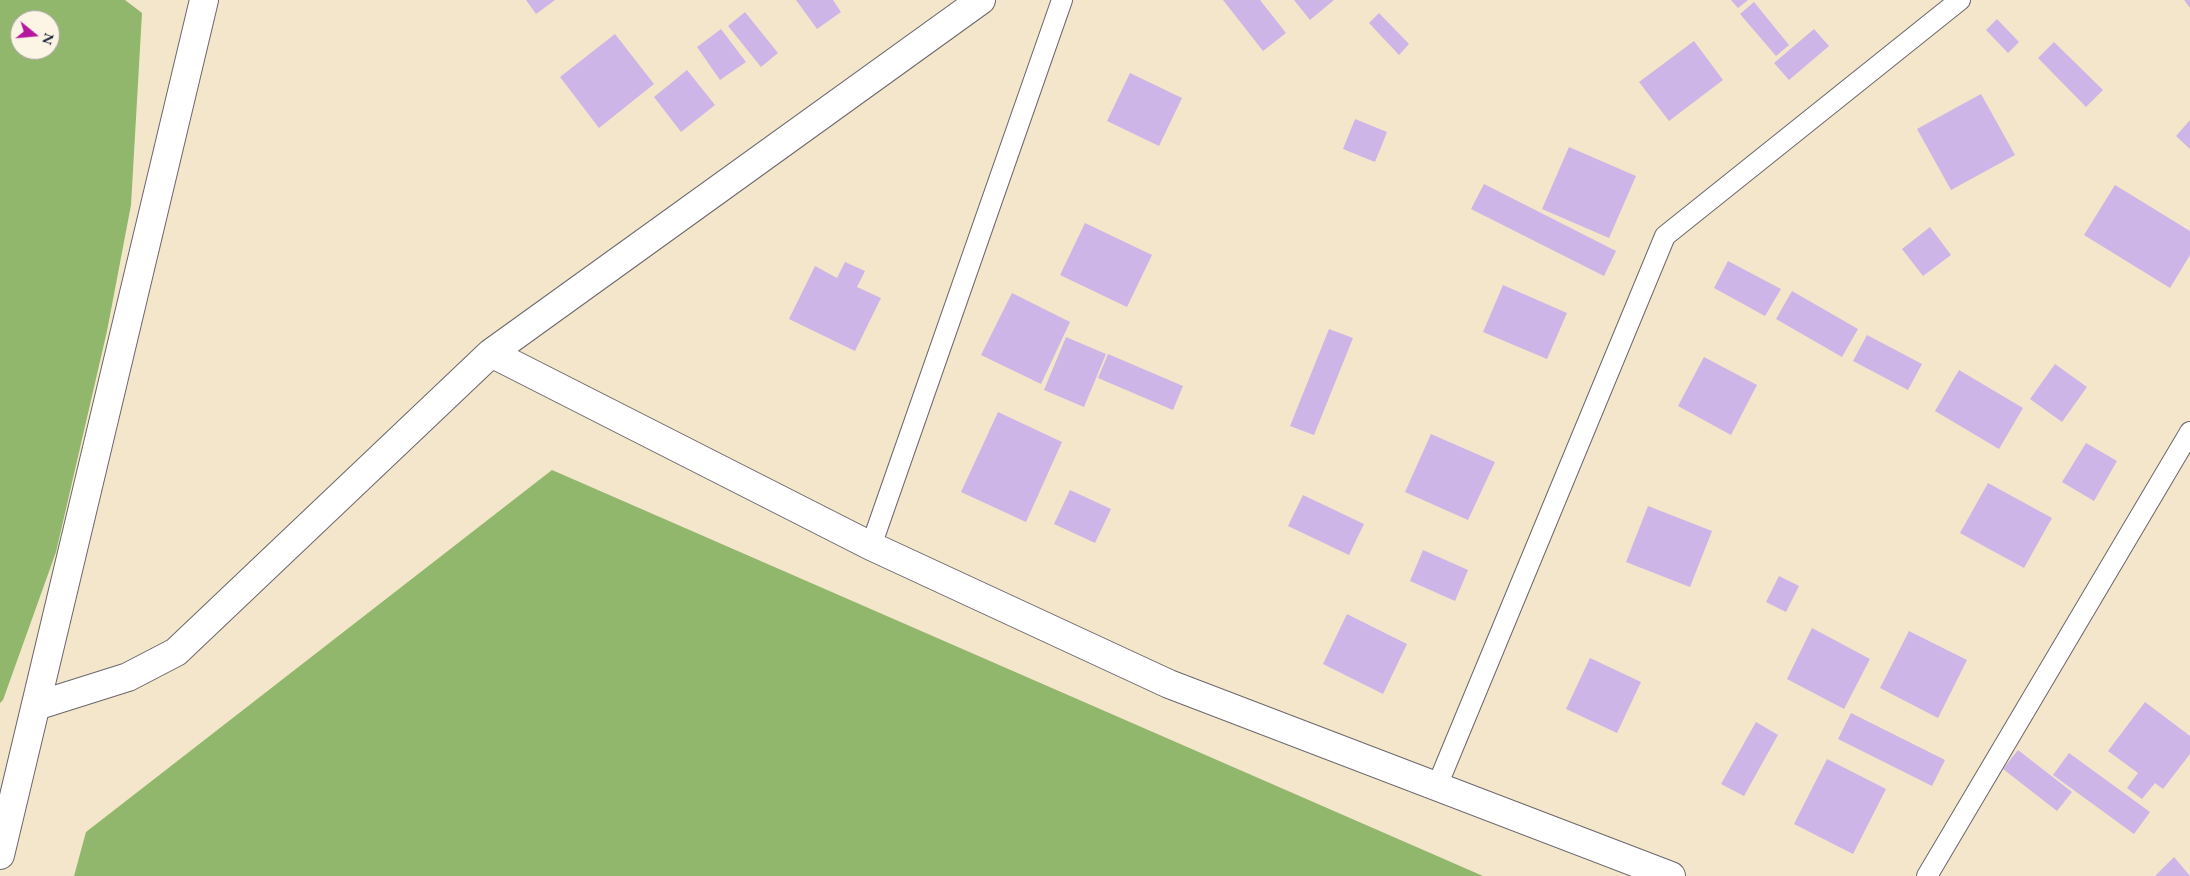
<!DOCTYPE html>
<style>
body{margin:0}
#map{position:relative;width:2190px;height:876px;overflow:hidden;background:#f3e6ca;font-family:"EB Garamond",serif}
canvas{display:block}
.north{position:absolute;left:10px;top:10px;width:50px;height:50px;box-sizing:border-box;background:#fcf5e5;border:1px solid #a5a1a1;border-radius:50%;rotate:107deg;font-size:14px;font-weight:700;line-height:20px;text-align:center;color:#22223b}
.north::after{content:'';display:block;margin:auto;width:18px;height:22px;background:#b5179e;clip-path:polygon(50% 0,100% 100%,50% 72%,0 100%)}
</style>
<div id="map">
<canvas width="2190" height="876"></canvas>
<div class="north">N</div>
</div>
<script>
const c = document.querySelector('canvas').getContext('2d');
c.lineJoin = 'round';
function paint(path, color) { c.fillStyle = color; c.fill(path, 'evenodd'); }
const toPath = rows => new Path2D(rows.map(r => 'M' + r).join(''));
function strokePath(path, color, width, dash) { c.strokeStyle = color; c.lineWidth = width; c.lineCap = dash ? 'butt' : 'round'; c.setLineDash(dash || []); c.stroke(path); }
paint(toPath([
 [0,0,125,0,142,13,131,205,107,331,56,552,3,700,0,703],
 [20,20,50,20,50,50,20,50],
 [552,470,1483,876,74,876,86,832]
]), '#91b76c');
paint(toPath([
 [526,0,555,0,536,14],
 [796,0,833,0,841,12,817,29],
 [1223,0,1260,0,1286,33,1263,51],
 [1294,0,1334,0,1310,20],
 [1731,0,1748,0,1738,8],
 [2184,0,2190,0,2190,8],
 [1754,2,1789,45,1776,56,1740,14],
 [745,12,778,53,761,67,728,26],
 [1379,13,1409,44,1399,55,1369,23],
 [1997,19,2019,42,2008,53,1986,30],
 [721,29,746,62,720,80,697,47],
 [1814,29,1829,46,1789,80,1774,63],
 [615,34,654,84,599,128,560,77],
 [1694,41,1723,80,1669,121,1639,82],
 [2054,42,2103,90,2086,107,2038,58],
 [687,70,715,105,681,132,654,97],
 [1130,73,1182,98,1159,146,1107,121],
 [1981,94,2015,155,1951,190,1917,129],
 [1355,119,1387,132,1375,162,1343,149],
 [2190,120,2190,149,2176,136],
 [1569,147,1636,176,1609,238,1542,209],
 [1484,184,1616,251,1604,276,1471,209],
 [2115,185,2190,231,2190,255,2170,288,2084,235],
 [1085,223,1152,255,1127,307,1060,275],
 [1930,227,1951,255,1923,276,1902,249],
 [1728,261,1781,289,1765,316,1714,288],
 [845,262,865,271,857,287,881,298,855,351,789,319,815,266,837,278],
 [1503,285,1567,313,1547,359,1483,332],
 [1792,291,1858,329,1842,357,1776,319],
 [1012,293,1070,322,1041,384,981,355],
 [1329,329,1353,338,1314,435,1290,426],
 [1867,335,1922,364,1908,390,1853,361],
 [1066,337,1106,354,1084,407,1044,390],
 [1108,354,1183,386,1173,410,1098,378],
 [1704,357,1757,385,1731,435,1678,406],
 [2055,364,2087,387,2062,422,2030,399],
 [1959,370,2023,408,1999,449,1935,411],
 [998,412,1062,442,1026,522,961,492],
 [1431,434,1495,462,1468,520,1405,492],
 [2086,443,2117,461,2094,501,2062,482],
 [1988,483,2052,518,2024,568,1960,533],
 [1070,490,1111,509,1095,543,1054,524],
 [1303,495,1364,524,1349,555,1288,526],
 [1648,506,1712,531,1690,587,1626,562],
 [1423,550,1468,570,1455,601,1410,581],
 [1779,576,1799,586,1786,612,1766,602],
 [1347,614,1407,644,1383,694,1323,664],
 [1812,628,1870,659,1844,709,1787,679],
 [1909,631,1967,660,1938,718,1880,688],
 [1590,658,1641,682,1617,733,1566,709],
 [2145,702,2190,736,2190,754,2163,789,2155,783,2142,799,2127,788,2138,773,2108,751],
 [1851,713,1945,760,1932,786,1838,739],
 [1756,722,1778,735,1744,796,1721,784],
 [2018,750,2072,792,2057,811,2003,769],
 [2069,753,2150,812,2134,834,2053,775],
 [1827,759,1886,789,1853,854,1794,824],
 [2174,857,2190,876,2155,876]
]), '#cdb5e8');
const service = toPath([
 [871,546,1062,0],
 [1437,786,1665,236,1960,0],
 [1927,876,2190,432]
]);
const minor = toPath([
 [491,353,981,0],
 [36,706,128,677,176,652,491,353,871,546,1169,684,1671,876]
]);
const tertiary = toPath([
 [0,855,204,0]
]);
strokePath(service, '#6b676d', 22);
strokePath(minor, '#6b676d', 30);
strokePath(tertiary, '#6b676d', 30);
strokePath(service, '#fff', 20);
strokePath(minor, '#fff', 28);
strokePath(tertiary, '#fff', 28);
</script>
